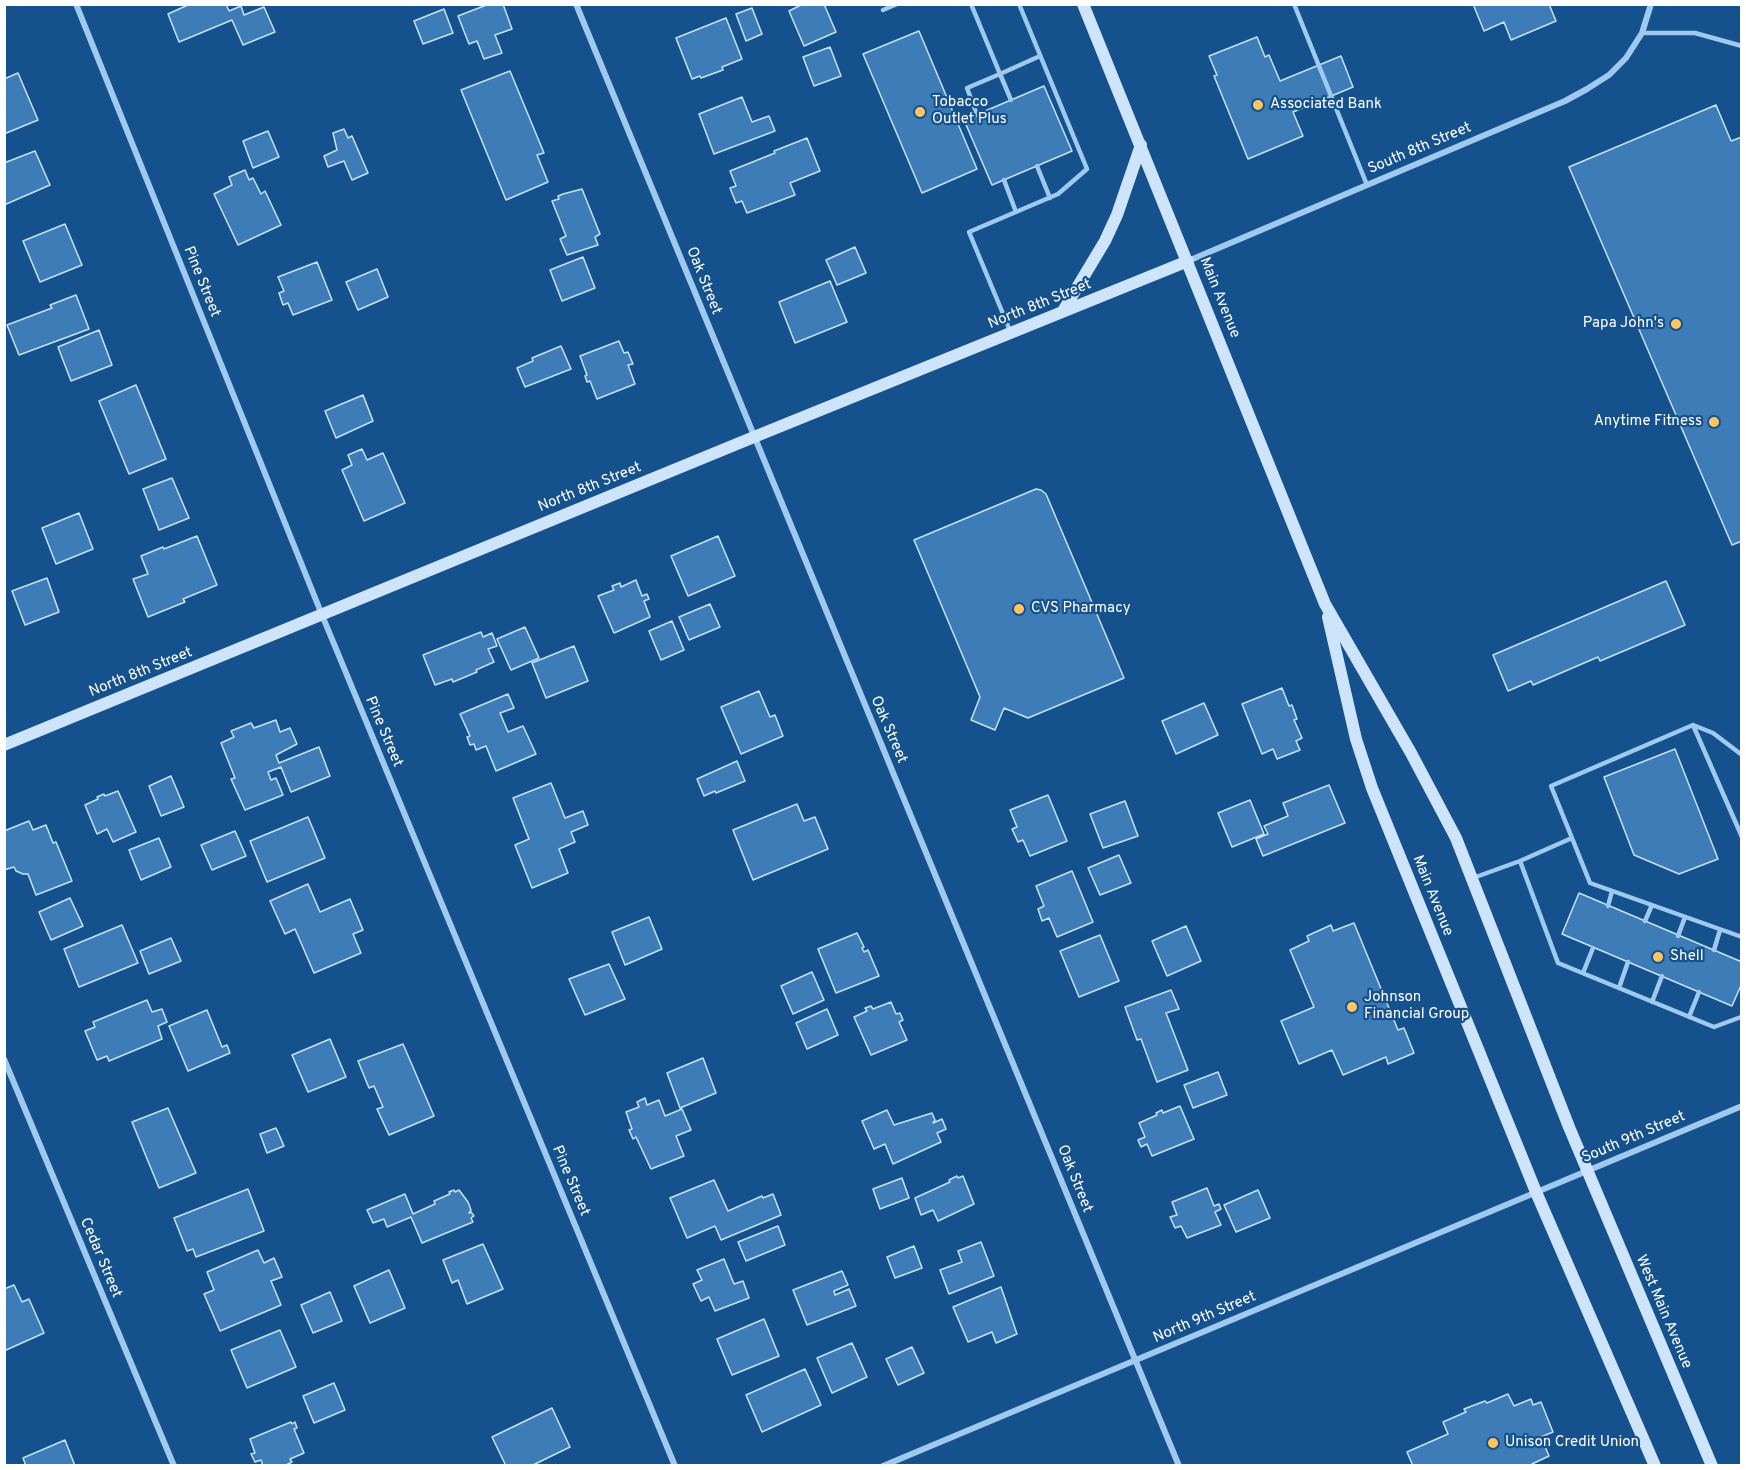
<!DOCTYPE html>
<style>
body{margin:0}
#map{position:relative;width:1746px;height:1470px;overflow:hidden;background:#15528d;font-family:Overpass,sans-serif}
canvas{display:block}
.frame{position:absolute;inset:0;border:6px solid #fff;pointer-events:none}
</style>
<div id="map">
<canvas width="1746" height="1470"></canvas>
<div class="frame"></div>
</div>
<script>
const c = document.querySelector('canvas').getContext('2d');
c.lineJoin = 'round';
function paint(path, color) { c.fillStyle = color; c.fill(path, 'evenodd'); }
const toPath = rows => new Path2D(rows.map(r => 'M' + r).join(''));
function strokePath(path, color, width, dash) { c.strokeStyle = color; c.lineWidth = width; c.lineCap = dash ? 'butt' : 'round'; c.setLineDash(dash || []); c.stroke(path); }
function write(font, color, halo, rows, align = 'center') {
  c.font = font + ' Overpass,sans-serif'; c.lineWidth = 4.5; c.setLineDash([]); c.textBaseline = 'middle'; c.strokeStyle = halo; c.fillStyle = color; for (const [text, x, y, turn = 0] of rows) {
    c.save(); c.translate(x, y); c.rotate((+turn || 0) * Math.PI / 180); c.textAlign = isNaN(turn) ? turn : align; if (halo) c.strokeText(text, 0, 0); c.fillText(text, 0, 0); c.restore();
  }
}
const building = toPath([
 [190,4,226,4,229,11,241,6,244,15,264,7,275,32,243,45,232,20,179,42,168,14,190,4],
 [489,4,503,4,512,29,495,35,502,53,484,59,477,41,469,44,458,16,489,4],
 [803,4,824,4,836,32,804,46,789,11,803,4],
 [1473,4,1549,4,1556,21,1511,40,1504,22,1484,31,1473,4],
 [752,8,762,34,746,41,736,14,752,8],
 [444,9,453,33,423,44,414,21,444,9],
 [726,18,742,59,722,67,723,70,701,78,700,76,692,79,676,38,726,18],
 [919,31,977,169,922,193,863,54,919,31],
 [1257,37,1265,57,1269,55,1280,81,1341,56,1353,87,1293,112,1303,136,1248,159,1214,76,1217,75,1209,56,1257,37],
 [830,47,841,76,814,86,803,57,830,47],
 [510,71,544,153,537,155,548,182,506,200,461,90,510,71],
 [18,73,38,120,4,134,4,79,18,73],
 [1044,86,1072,151,992,185,964,120,1044,86],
 [742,97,752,122,769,116,775,131,714,154,699,114,742,97],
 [1716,105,1731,141,1742,137,1742,541,1732,545,1569,167,1716,105],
 [344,129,348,138,352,136,368,173,352,180,344,161,328,167,324,156,337,150,333,133,344,129],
 [268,131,279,157,253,168,243,141,268,131],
 [807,138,820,171,790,183,795,195,747,213,742,201,736,203,730,188,736,186,730,171,775,153,774,151,807,138],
 [35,151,50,185,4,205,4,163,35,151],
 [245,170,249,180,253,178,261,194,265,191,281,225,238,245,214,194,232,185,229,177,245,170],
 [582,189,600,234,595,237,598,245,567,255,560,239,566,236,552,201,559,199,558,196,563,194,582,189],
 [65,224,82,265,40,282,23,241,65,224],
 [855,247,866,273,837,285,826,260,855,247],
 [583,257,595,288,562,301,550,270,583,257],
 [317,262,332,300,293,315,288,303,283,305,279,293,284,291,278,277,317,262],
 [377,269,388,297,358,310,346,282,377,269],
 [830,281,847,322,795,343,779,302,830,281],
 [76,295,89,329,19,355,7,325,52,308,50,305,76,295],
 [99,330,112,365,71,381,58,347,99,330],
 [619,341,624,353,628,352,633,364,628,365,635,384,597,399,590,381,587,382,585,376,587,375,580,356,619,341],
 [561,346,571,369,525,387,517,368,533,361,532,358,561,346],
 [136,385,166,459,129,474,99,401,136,385],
 [363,395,373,421,336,438,325,411,363,395],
 [362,449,367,460,383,453,405,503,364,521,342,470,352,465,348,455,362,449],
 [172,478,189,518,159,530,143,489,172,478],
 [1036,489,1041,490,1046,494,1124,678,1028,718,1004,708,995,730,971,720,980,697,914,540,1036,489],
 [79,513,93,549,56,564,42,528,79,513],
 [197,536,217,585,183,599,185,602,148,617,133,579,148,574,141,556,163,547,164,549,197,536],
 [718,536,735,576,688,596,671,556,718,536],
 [47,578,59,612,25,625,12,591,47,578],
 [636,580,642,596,647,594,649,599,644,601,650,617,614,633,598,596,614,590,612,586,620,583,621,587,636,580],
 [1666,581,1685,625,1600,661,1598,657,1533,685,1531,681,1508,691,1493,655,1666,581],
 [710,604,720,627,689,640,679,617,710,604],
 [672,621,684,650,661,660,649,631,672,621],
 [525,627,539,658,511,670,497,639,525,627],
 [481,632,483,637,492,633,497,646,488,649,494,662,476,670,477,672,453,682,452,679,435,685,423,655,481,632],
 [574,646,588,681,546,698,532,663,574,646],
 [1282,688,1289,706,1292,705,1297,719,1294,720,1302,738,1296,741,1300,750,1277,759,1273,749,1262,754,1242,704,1282,688],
 [759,691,770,717,775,715,783,736,741,754,721,707,759,691],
 [508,694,514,708,500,713,508,732,523,726,536,754,496,771,486,746,476,750,474,744,470,745,467,737,470,736,460,714,508,694],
 [1204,703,1218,735,1176,754,1162,721,1204,703],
 [276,720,280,732,290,728,297,744,276,755,279,763,319,747,330,776,291,792,281,767,268,772,271,780,276,778,283,795,245,810,231,779,235,778,221,743,234,737,231,731,251,723,254,728,276,720],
 [1675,749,1718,859,1679,874,1634,855,1604,777,1675,749],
 [737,761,745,781,716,793,715,791,704,796,697,779,737,761],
 [171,776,184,807,161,816,149,786,171,776],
 [551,783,565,818,583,811,588,825,571,832,575,842,559,849,568,873,532,888,515,845,529,839,513,798,551,783],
 [1329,785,1345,823,1263,856,1256,839,1268,834,1264,826,1288,816,1283,803,1329,785],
 [118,791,136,832,113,842,107,829,97,834,85,805,98,799,97,797,104,794,105,796,118,791],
 [1048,795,1067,841,1030,856,1023,840,1018,842,1012,829,1017,827,1010,810,1048,795],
 [1250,800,1264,834,1232,847,1218,813,1250,800],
 [1125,801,1138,836,1103,848,1090,814,1125,801],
 [797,804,804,821,815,817,828,849,753,880,733,830,797,804],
 [308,817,325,858,267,882,250,841,308,817],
 [29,821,33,830,46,825,53,843,56,842,72,881,36,895,28,874,23,874,16,871,14,867,4,870,4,831,29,821],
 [235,831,246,856,212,870,201,845,235,831],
 [159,838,171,867,141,880,129,850,159,838],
 [1119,855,1131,883,1100,895,1088,868,1119,855],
 [1072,871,1093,922,1057,937,1049,918,1042,921,1038,909,1044,906,1036,886,1072,871],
 [308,884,320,912,350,899,363,930,353,934,361,953,314,973,295,929,285,934,270,901,308,884],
 [1579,893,1742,962,1742,983,1732,1006,1562,934,1579,893],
 [70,898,83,926,51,940,39,912,70,898],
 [649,917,662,949,625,965,612,932,649,917],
 [1354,923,1398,1030,1404,1028,1414,1053,1388,1064,1386,1057,1343,1075,1332,1050,1299,1064,1281,1021,1314,1007,1290,950,1309,941,1307,936,1331,925,1333,931,1354,923],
 [122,925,138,963,79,987,64,949,122,925],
 [1186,926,1201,961,1167,976,1152,941,1186,926],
 [857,933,864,947,862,948,864,952,868,950,879,976,836,993,818,949,857,933],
 [1100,935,1119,981,1079,997,1060,951,1100,935],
 [171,938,181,961,149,974,140,951,171,938],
 [609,964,625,999,585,1015,569,979,609,964],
 [812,972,824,1000,793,1014,781,986,812,972],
 [1171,990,1179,1009,1166,1013,1188,1070,1157,1082,1141,1039,1137,1040,1125,1007,1171,990],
 [147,1000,152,1012,162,1009,167,1022,158,1026,162,1039,109,1061,107,1056,97,1060,85,1031,95,1027,93,1022,147,1000],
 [891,1002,896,1014,900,1013,903,1020,899,1022,907,1040,871,1055,854,1017,867,1011,865,1008,871,1006,873,1009,891,1002],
 [827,1009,838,1035,807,1049,796,1023,827,1009],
 [207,1010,222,1047,227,1045,230,1053,188,1071,169,1026,207,1010],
 [330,1039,346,1077,308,1092,292,1055,330,1039],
 [403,1044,434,1116,389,1135,377,1109,383,1107,374,1086,369,1088,358,1061,403,1044],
 [703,1058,716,1093,680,1108,667,1073,703,1058],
 [1218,1072,1227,1095,1193,1108,1184,1085,1218,1072],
 [645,1098,647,1105,659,1100,665,1116,682,1109,691,1130,676,1136,684,1156,651,1169,636,1137,633,1139,629,1130,632,1129,626,1112,639,1107,637,1102,645,1098],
 [1180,1106,1194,1139,1152,1156,1147,1144,1141,1147,1138,1140,1145,1137,1139,1123,1157,1115,1156,1113,1162,1110,1163,1113,1180,1106],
 [168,1108,196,1173,159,1188,132,1122,168,1108],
 [887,1110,894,1125,932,1113,935,1120,933,1123,942,1119,946,1129,937,1133,941,1142,893,1164,885,1144,874,1149,862,1121,887,1110],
 [276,1128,284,1146,267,1153,260,1134,276,1128],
 [957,1176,958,1178,963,1176,974,1204,938,1221,933,1210,921,1215,915,1198,950,1182,949,1180,957,1176],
 [902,1178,909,1198,880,1209,873,1189,902,1178],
 [714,1180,728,1211,762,1196,763,1198,773,1194,781,1215,721,1240,715,1226,687,1238,670,1198,714,1180],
 [1207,1188,1214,1206,1219,1204,1221,1209,1215,1212,1221,1225,1187,1238,1181,1226,1175,1228,1170,1217,1177,1215,1172,1202,1207,1188],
 [248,1189,264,1231,196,1257,193,1249,187,1251,174,1218,248,1189],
 [454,1190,455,1192,459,1190,468,1202,471,1210,469,1213,471,1212,474,1216,471,1218,473,1222,422,1243,411,1217,387,1227,384,1219,373,1223,367,1210,405,1194,413,1214,435,1204,434,1201,450,1194,449,1192,454,1190],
 [1258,1190,1270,1218,1236,1232,1224,1205,1258,1190],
 [778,1226,785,1245,746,1261,738,1242,778,1226],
 [981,1242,994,1276,949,1294,940,1270,962,1262,958,1251,981,1242],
 [483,1244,503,1289,467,1304,458,1280,452,1283,443,1260,483,1244],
 [914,1246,922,1268,895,1278,887,1257,914,1246],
 [258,1250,264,1263,274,1258,282,1277,271,1281,281,1305,220,1331,204,1294,214,1290,207,1272,258,1250],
 [724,1259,734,1284,743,1281,749,1298,715,1311,709,1297,701,1301,693,1284,702,1280,697,1270,724,1259],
 [389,1270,405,1308,370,1323,354,1286,389,1270],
 [842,1271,848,1285,834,1291,835,1295,849,1289,856,1306,807,1325,793,1290,842,1271],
 [14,1285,22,1302,29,1299,44,1333,4,1351,4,1289,14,1285],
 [1001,1287,1017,1334,996,1343,992,1332,968,1342,953,1307,1001,1287],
 [330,1292,342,1321,313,1333,301,1305,330,1292],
 [764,1319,779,1356,732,1375,717,1339,764,1319],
 [280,1330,296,1367,247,1388,231,1350,280,1330],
 [852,1343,867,1377,832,1393,817,1358,852,1343],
 [912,1347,924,1373,898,1385,886,1359,912,1347],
 [805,1369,821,1405,762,1432,746,1395,805,1369],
 [334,1383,345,1410,314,1423,303,1396,334,1383],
 [1508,1394,1514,1406,1531,1399,1533,1405,1541,1402,1553,1432,1541,1437,1549,1456,1532,1464,1533,1466,1413,1466,1407,1452,1448,1434,1443,1422,1466,1412,1464,1409,1485,1401,1487,1403,1508,1394],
 [552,1408,570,1447,531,1466,506,1466,492,1437,552,1408],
 [291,1422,292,1424,295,1422,297,1428,294,1429,304,1453,290,1459,292,1462,284,1466,263,1466,261,1460,255,1462,251,1454,255,1453,250,1439,291,1422],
 [65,1440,75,1466,26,1466,23,1458,65,1440]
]);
paint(building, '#3d7cb6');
strokePath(building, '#c6e2fb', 1.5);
strokePath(toPath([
 [971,4,1000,74,967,88,977,115],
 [1294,4,1367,185],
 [883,10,897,4],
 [1642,33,1695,33,1742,46],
 [1011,100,1000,74,1040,56],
 [1037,166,1050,198],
 [1004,180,1016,212],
 [1011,333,969,232,1058,194,1087,169,1019,4],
 [1693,725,1713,733,1742,755],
 [1572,838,1551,786,1693,725,1742,837],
 [1520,861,1572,838,1590,883,1742,937],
 [1473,878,1520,861,1558,963,1714,1027,1741,1017],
 [1608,906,1612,891],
 [1645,921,1652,905],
 [1678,936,1685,917],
 [1714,950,1720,930],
 [1583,973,1593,948],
 [1619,988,1628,962],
 [1652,1002,1662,976],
 [1689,1017,1699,992]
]), '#a0c9f0', 4.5);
strokePath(toPath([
 [76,4,322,615,675,1466],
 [576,4,1179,1466],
 [1188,261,1565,101,1587,89,1609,75,1626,58,1642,33,1651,4],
 [4,1059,174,1466],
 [883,1466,1742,1106]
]), '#a0c9f0', 6);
strokePath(toPath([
 [1083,4,1325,604,1411,753,1456,838,1569,1127,1712,1466],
 [1063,311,1105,241,1117,215,1141,145],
 [1328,617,1356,739,1372,788,1536,1192,1655,1466],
 [4,745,754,437,1188,261]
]), '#cee4fb', 12);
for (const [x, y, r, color] of [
 [1258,105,6,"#ffc65f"],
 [920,112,6,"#ffc65f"],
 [1676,324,6,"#ffc65f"],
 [1714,422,6,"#ffc65f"],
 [1019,609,6,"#ffc65f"],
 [1658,957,6,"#ffc65f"],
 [1352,1007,6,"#ffc65f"],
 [1493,1443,6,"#ffc65f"]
]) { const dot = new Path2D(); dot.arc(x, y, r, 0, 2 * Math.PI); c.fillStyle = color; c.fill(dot); strokePath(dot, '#15528d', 2); }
write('15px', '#fff', '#15528d', [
 ["Tobacco",932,103],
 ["Outlet Plus",932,120],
 ["Associated Bank",1270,105],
 ["Papa John's",1664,324,"right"],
 ["Anytime Fitness",1702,422,"right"],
 ["CVS Pharmacy",1031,609],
 ["Shell",1670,957],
 ["Johnson",1364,998],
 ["Financial Group",1364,1015],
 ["Unison Credit Union",1505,1443]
], 'left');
write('15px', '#fff', '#15528d', [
 ["South 8th Street",1420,149,-23],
 ["Oak Street",703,281,68],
 ["Pine Street",201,282,68],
 ["Main Avenue",1219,298,68],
 ["North 8th Street",1040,305,-22],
 ["North 8th Street",590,488,-22],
 ["North 8th Street",141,673,-22],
 ["Oak Street",888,730,67],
 ["Pine Street",383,732,67],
 ["Main Avenue",1432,896,68],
 ["South 9th Street",1634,1138,-23],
 ["Oak Street",1074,1179,68],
 ["Pine Street",570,1181,67],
 ["Cedar Street",100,1258,67],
 ["West Main Avenue",1663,1312,67],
 ["North 9th Street",1205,1318,-23]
]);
</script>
